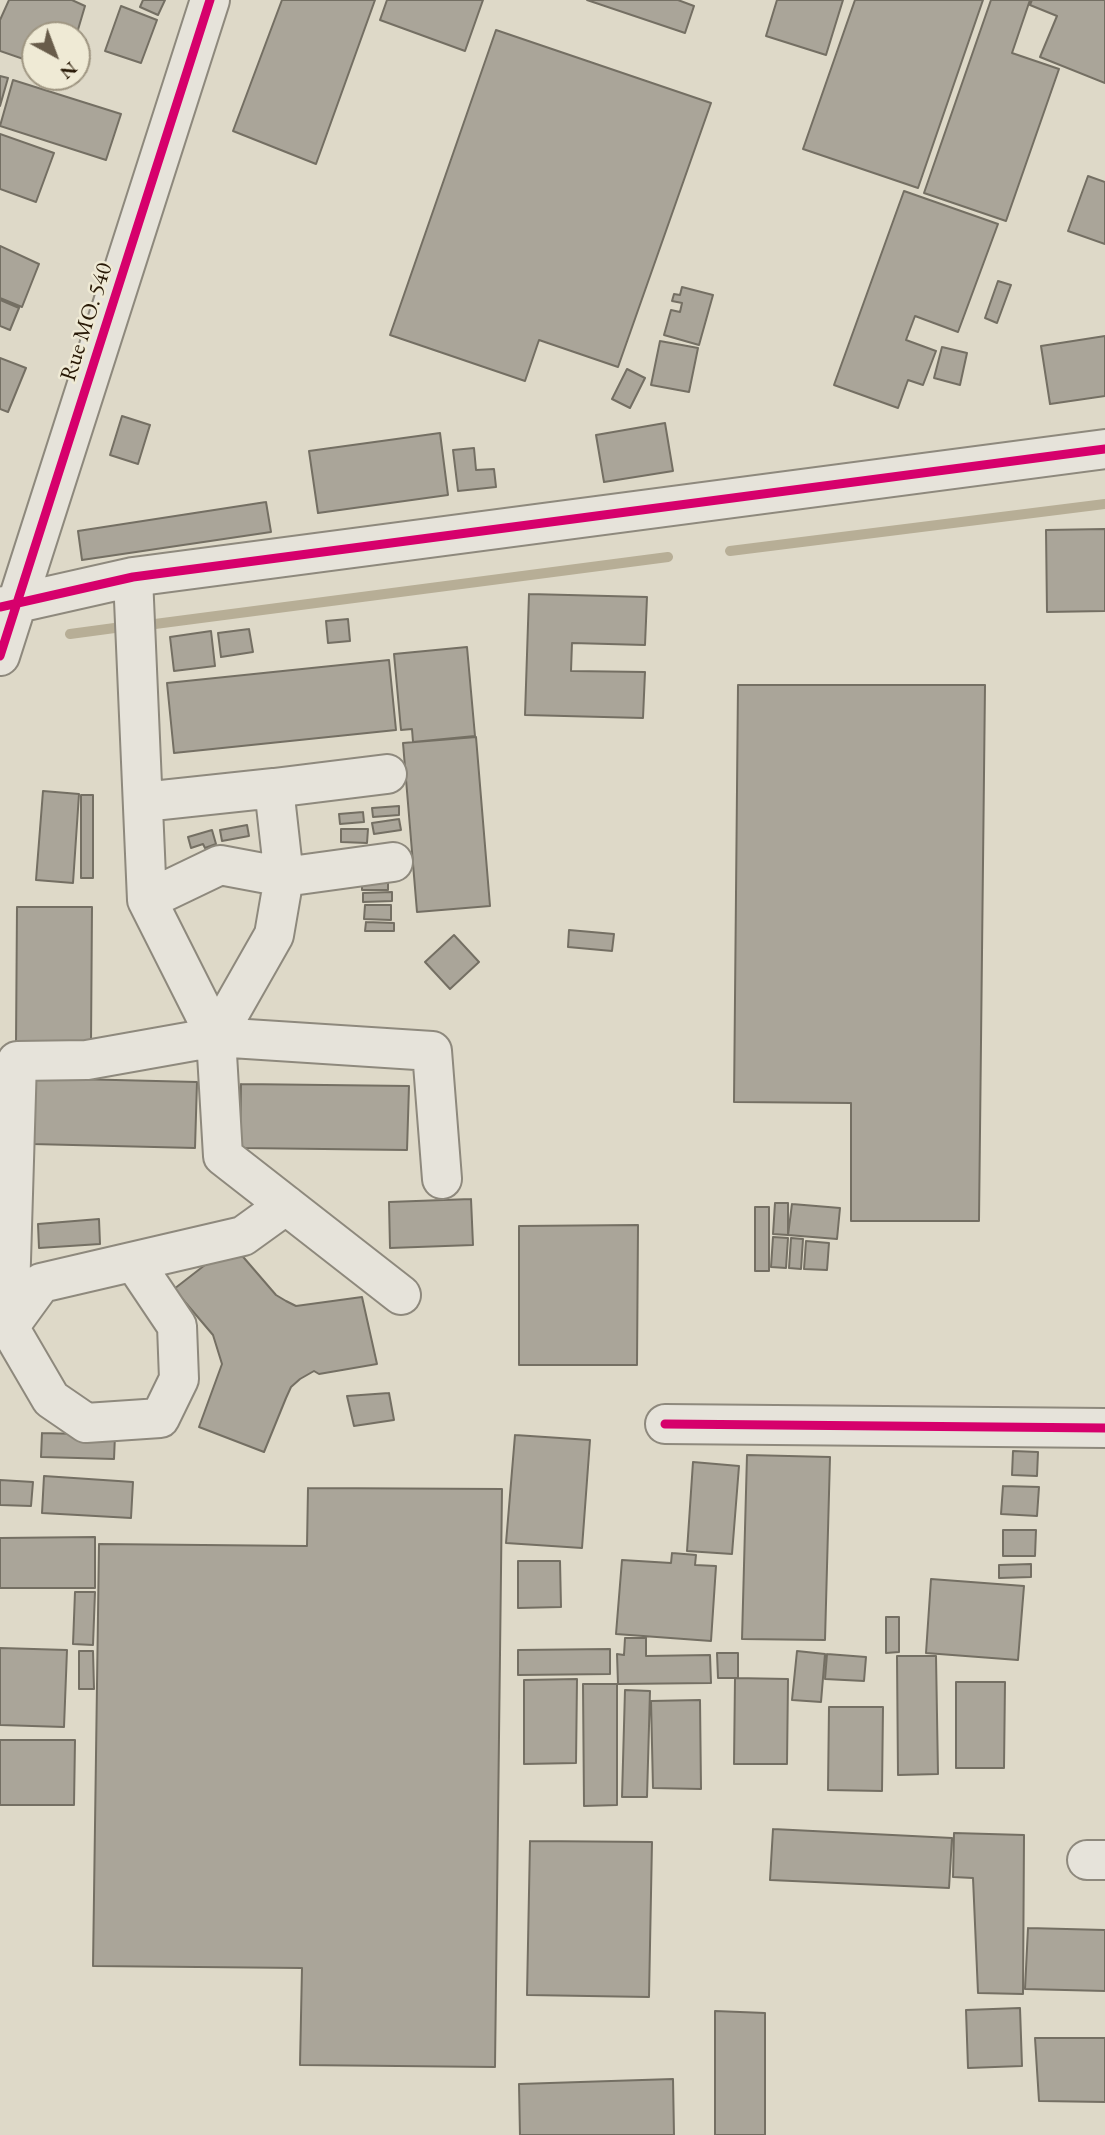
<!DOCTYPE html>
<style>
body{margin:0}
#map{position:relative;width:1105px;height:2135px;overflow:hidden;background:#ded9c8;font-family:"EB Garamond",serif}
canvas{display:block}
.north{position:absolute;left:21px;top:21px;width:70px;height:70px;box-sizing:border-box;background:#efead5;border:2px solid #9f9682;border-radius:50%;rotate:139deg;font-size:19px;font-weight:700;line-height:28px;text-align:center;color:#281906}
.north::after{content:'';display:block;margin:auto;width:24px;height:32px;background:#685c4a;clip-path:polygon(50% 0,100% 100%,50% 72%,0 100%)}
</style>
<div id="map">
<canvas width="1105" height="2135"></canvas>
<div class="north">N</div>
</div>
<script>
const c = document.querySelector('canvas').getContext('2d');
c.lineJoin = 'round';
const toPath = rows => new Path2D(rows.map(r => 'M' + r).join(''));
function strokePath(path, color, width, dash) { c.strokeStyle = color; c.lineWidth = width; c.lineCap = dash ? 'butt' : 'round'; c.setLineDash(dash || []); c.stroke(path); }
function paint(path, color) { c.fillStyle = color; c.fill(path, 'evenodd'); }
function write(font, color, halo, rows, align = 'center') {
  c.font = font + ' "EB Garamond",serif'; c.lineWidth = 5; c.setLineDash([]); c.textBaseline = 'middle'; c.strokeStyle = halo; c.fillStyle = color; for (const [text, x, y, turn = 0] of rows) {
    c.save(); c.translate(x, y); c.rotate((+turn || 0) * Math.PI / 180); c.textAlign = isNaN(turn) ? turn : align; if (halo) c.strokeText(text, 0, 0); c.fillText(text, 0, 0); c.restore();
  }
}
strokePath(toPath([
 [730,551,1105,504],
 [155,624,668,557],
 [70,634,122,627]
]), '#b7ae96', 10);
const building = toPath([
 [9,0,72,0,85,6,77,33,86,40,77,60,77,35,35,35,35,63,0,51,0,20,9,0],
 [143,0,165,0,158,15,140,7,143,0],
 [282,0,375,0,316,164,233,131,282,0],
 [387,0,483,0,465,51,380,20,387,0],
 [587,0,678,0,694,6,685,33,587,0],
 [777,0,843,0,826,55,766,36,777,0],
 [855,0,983,0,918,188,803,149,855,0],
 [991,0,1030,0,1012,53,1059,69,1006,221,924,193,991,0],
 [1032,0,1105,0,1105,83,1040,57,1057,16,1030,5,1032,0],
 [121,6,157,20,141,63,105,51,121,6],
 [496,30,711,103,618,367,539,340,525,381,390,335,496,30],
 [0,76,8,78,0,106,0,76],
 [13,80,121,114,106,160,0,126,13,80],
 [0,134,54,153,36,202,0,189,0,134],
 [1088,176,1105,182,1105,244,1068,231,1088,176],
 [904,191,998,224,958,332,915,316,906,340,936,351,923,385,908,380,898,408,834,385,904,191],
 [0,246,39,264,22,307,0,298,0,246],
 [998,281,1011,285,997,323,985,318,998,281],
 [682,287,713,295,699,345,664,335,671,310,680,312,682,303,672,301,674,294,680,295,682,287],
 [0,300,19,308,10,330,0,326,0,300],
 [1105,336,1105,396,1050,404,1041,346,1105,336],
 [660,341,698,348,689,392,651,385,660,341],
 [942,347,967,353,960,385,934,378,942,347],
 [0,358,26,368,8,412,0,409,0,358],
 [627,369,645,378,630,408,612,399,627,369],
 [122,416,150,425,138,464,110,455,122,416],
 [665,423,673,471,604,482,596,435,665,423],
 [440,433,448,495,318,513,309,451,440,433],
 [474,448,476,470,494,469,496,487,458,491,453,450,474,448],
 [266,502,271,532,82,560,78,531,266,502],
 [1105,529,1105,611,1047,612,1046,530,1105,529],
 [529,594,647,597,645,645,572,643,571,671,645,672,643,718,525,715,529,594],
 [348,619,350,641,328,643,326,621,348,619],
 [249,629,253,652,221,657,218,633,249,629],
 [211,631,215,666,174,671,170,637,211,631],
 [467,647,475,736,413,742,412,729,401,730,394,654,467,647],
 [389,660,396,730,174,753,167,683,389,660],
 [738,685,985,685,979,1221,851,1221,851,1103,734,1102,738,685],
 [476,737,490,906,417,912,403,743,476,737],
 [43,791,79,794,73,883,36,880,43,791],
 [81,795,93,795,93,878,81,878,81,795],
 [399,806,399,815,373,817,372,808,399,806],
 [363,812,364,822,340,824,339,814,363,812],
 [399,819,401,830,374,834,372,823,399,819],
 [247,825,249,836,222,841,220,830,247,825],
 [341,829,368,829,367,843,341,842,341,829],
 [212,830,216,844,205,848,203,844,191,848,188,837,212,830],
 [362,879,388,879,388,890,362,890,362,879],
 [392,892,392,901,363,902,363,893,392,892],
 [365,905,391,905,391,920,364,919,365,905],
 [17,907,92,907,91,1044,16,1044,17,907],
 [366,922,394,923,394,931,365,931,366,922],
 [569,930,614,934,612,951,568,947,569,930],
 [454,935,479,962,450,989,425,962,454,935],
 [34,1078,197,1082,195,1148,32,1144,34,1078],
 [241,1084,409,1086,407,1150,240,1148,241,1084],
 [471,1199,473,1245,390,1248,389,1202,471,1199],
 [775,1203,788,1203,788,1235,773,1234,775,1203],
 [792,1204,840,1208,837,1239,788,1235,792,1204],
 [755,1207,769,1207,769,1271,755,1271,755,1207],
 [99,1219,100,1244,39,1248,38,1224,99,1219],
 [638,1225,637,1365,519,1365,519,1226,638,1225],
 [773,1237,788,1238,786,1268,771,1267,773,1237],
 [791,1238,803,1239,801,1269,789,1268,791,1238],
 [806,1241,829,1243,827,1270,804,1269,806,1241],
 [232,1244,276,1295,286,1301,296,1306,362,1297,377,1364,319,1374,314,1371,300,1379,291,1387,286,1398,264,1452,199,1427,222,1364,213,1335,174,1289,232,1244],
 [389,1393,394,1420,354,1426,347,1396,389,1393],
 [42,1433,115,1435,114,1459,41,1457,42,1433],
 [515,1435,590,1440,582,1548,506,1543,515,1435],
 [1013,1451,1038,1452,1037,1476,1012,1475,1013,1451],
 [747,1455,830,1457,825,1640,742,1639,747,1455],
 [693,1462,739,1466,732,1554,687,1551,693,1462],
 [44,1476,133,1482,131,1518,42,1513,44,1476],
 [0,1480,33,1482,31,1506,0,1505,0,1480],
 [1003,1486,1039,1487,1037,1516,1001,1514,1003,1486],
 [308,1488,502,1489,495,2067,300,2065,302,1968,93,1966,99,1544,307,1546,308,1488],
 [1003,1530,1036,1530,1035,1556,1003,1556,1003,1530],
 [95,1537,95,1588,0,1588,0,1538,95,1537],
 [672,1553,696,1555,695,1565,716,1566,711,1641,616,1634,622,1560,671,1563,672,1553],
 [518,1561,560,1561,561,1607,518,1608,518,1561],
 [1031,1564,1031,1577,999,1578,999,1565,1031,1564],
 [931,1579,1024,1586,1018,1660,926,1653,931,1579],
 [75,1592,95,1592,93,1645,73,1644,75,1592],
 [886,1617,899,1617,899,1652,886,1653,886,1617],
 [625,1638,646,1638,646,1656,710,1655,711,1683,618,1684,617,1654,624,1655,625,1638],
 [0,1648,67,1650,64,1727,0,1725,0,1648],
 [610,1649,610,1674,518,1675,518,1650,610,1649],
 [79,1651,93,1651,94,1689,79,1689,79,1651],
 [797,1651,825,1654,821,1702,792,1700,797,1651],
 [717,1653,738,1653,738,1678,718,1678,717,1653],
 [827,1654,866,1657,864,1681,825,1679,827,1654],
 [897,1656,936,1656,938,1774,898,1775,897,1656],
 [735,1678,788,1679,787,1764,734,1764,735,1678],
 [577,1679,576,1763,524,1764,524,1680,577,1679],
 [956,1682,1005,1682,1004,1768,956,1768,956,1682],
 [583,1684,617,1684,617,1805,584,1806,583,1684],
 [625,1690,650,1691,647,1797,622,1797,625,1690],
 [700,1700,701,1789,653,1788,651,1701,700,1700],
 [829,1707,883,1707,882,1791,828,1790,829,1707],
 [0,1740,75,1740,74,1805,0,1805,0,1740],
 [773,1829,952,1838,949,1888,770,1880,773,1829],
 [954,1833,1024,1835,1023,1994,978,1993,973,1878,953,1877,954,1833],
 [530,1841,652,1842,649,1997,527,1995,530,1841],
 [1028,1928,1105,1930,1105,1991,1025,1989,1028,1928],
 [1020,2008,1022,2066,968,2068,966,2010,1020,2008],
 [715,2011,765,2013,765,2135,715,2135,715,2011],
 [1035,2038,1105,2038,1105,2102,1039,2101,1035,2038],
 [673,2079,674,2135,520,2135,519,2084,673,2079]
]);
paint(building, '#aaa599');
strokePath(building, '#746f63', 2);
const minor = toPath([
 [133,577,147,900,216,1037,432,1051,442,1179],
 [0,607,133,577,1105,449],
 [0,656,210,0],
 [274,788,387,774],
 [143,802,274,788,284,877,274,935,216,1037,223,1156,401,1295],
 [147,900,220,865,284,877,393,862],
 [134,1262,177,1326,179,1379,160,1418,86,1423,51,1399,9,1327,17,1061,87,1060,216,1037],
 [4,1327,9,1327,41,1283,243,1236,286,1205],
 [665,1424,1105,1428],
 [1087,1860,1105,1860]
]);
strokePath(minor, '#8e897d', 42);
strokePath(minor, '#e6e3da', 38);
strokePath(toPath([
 [0,607,133,577,1105,449],
 [0,656,210,0],
 [665,1424,1105,1428]
]), '#d6006c', 9);
write('23px', '#281906', '#efead5', [
 ["Rue MO. 540",87,322,-72]
]);
</script>
